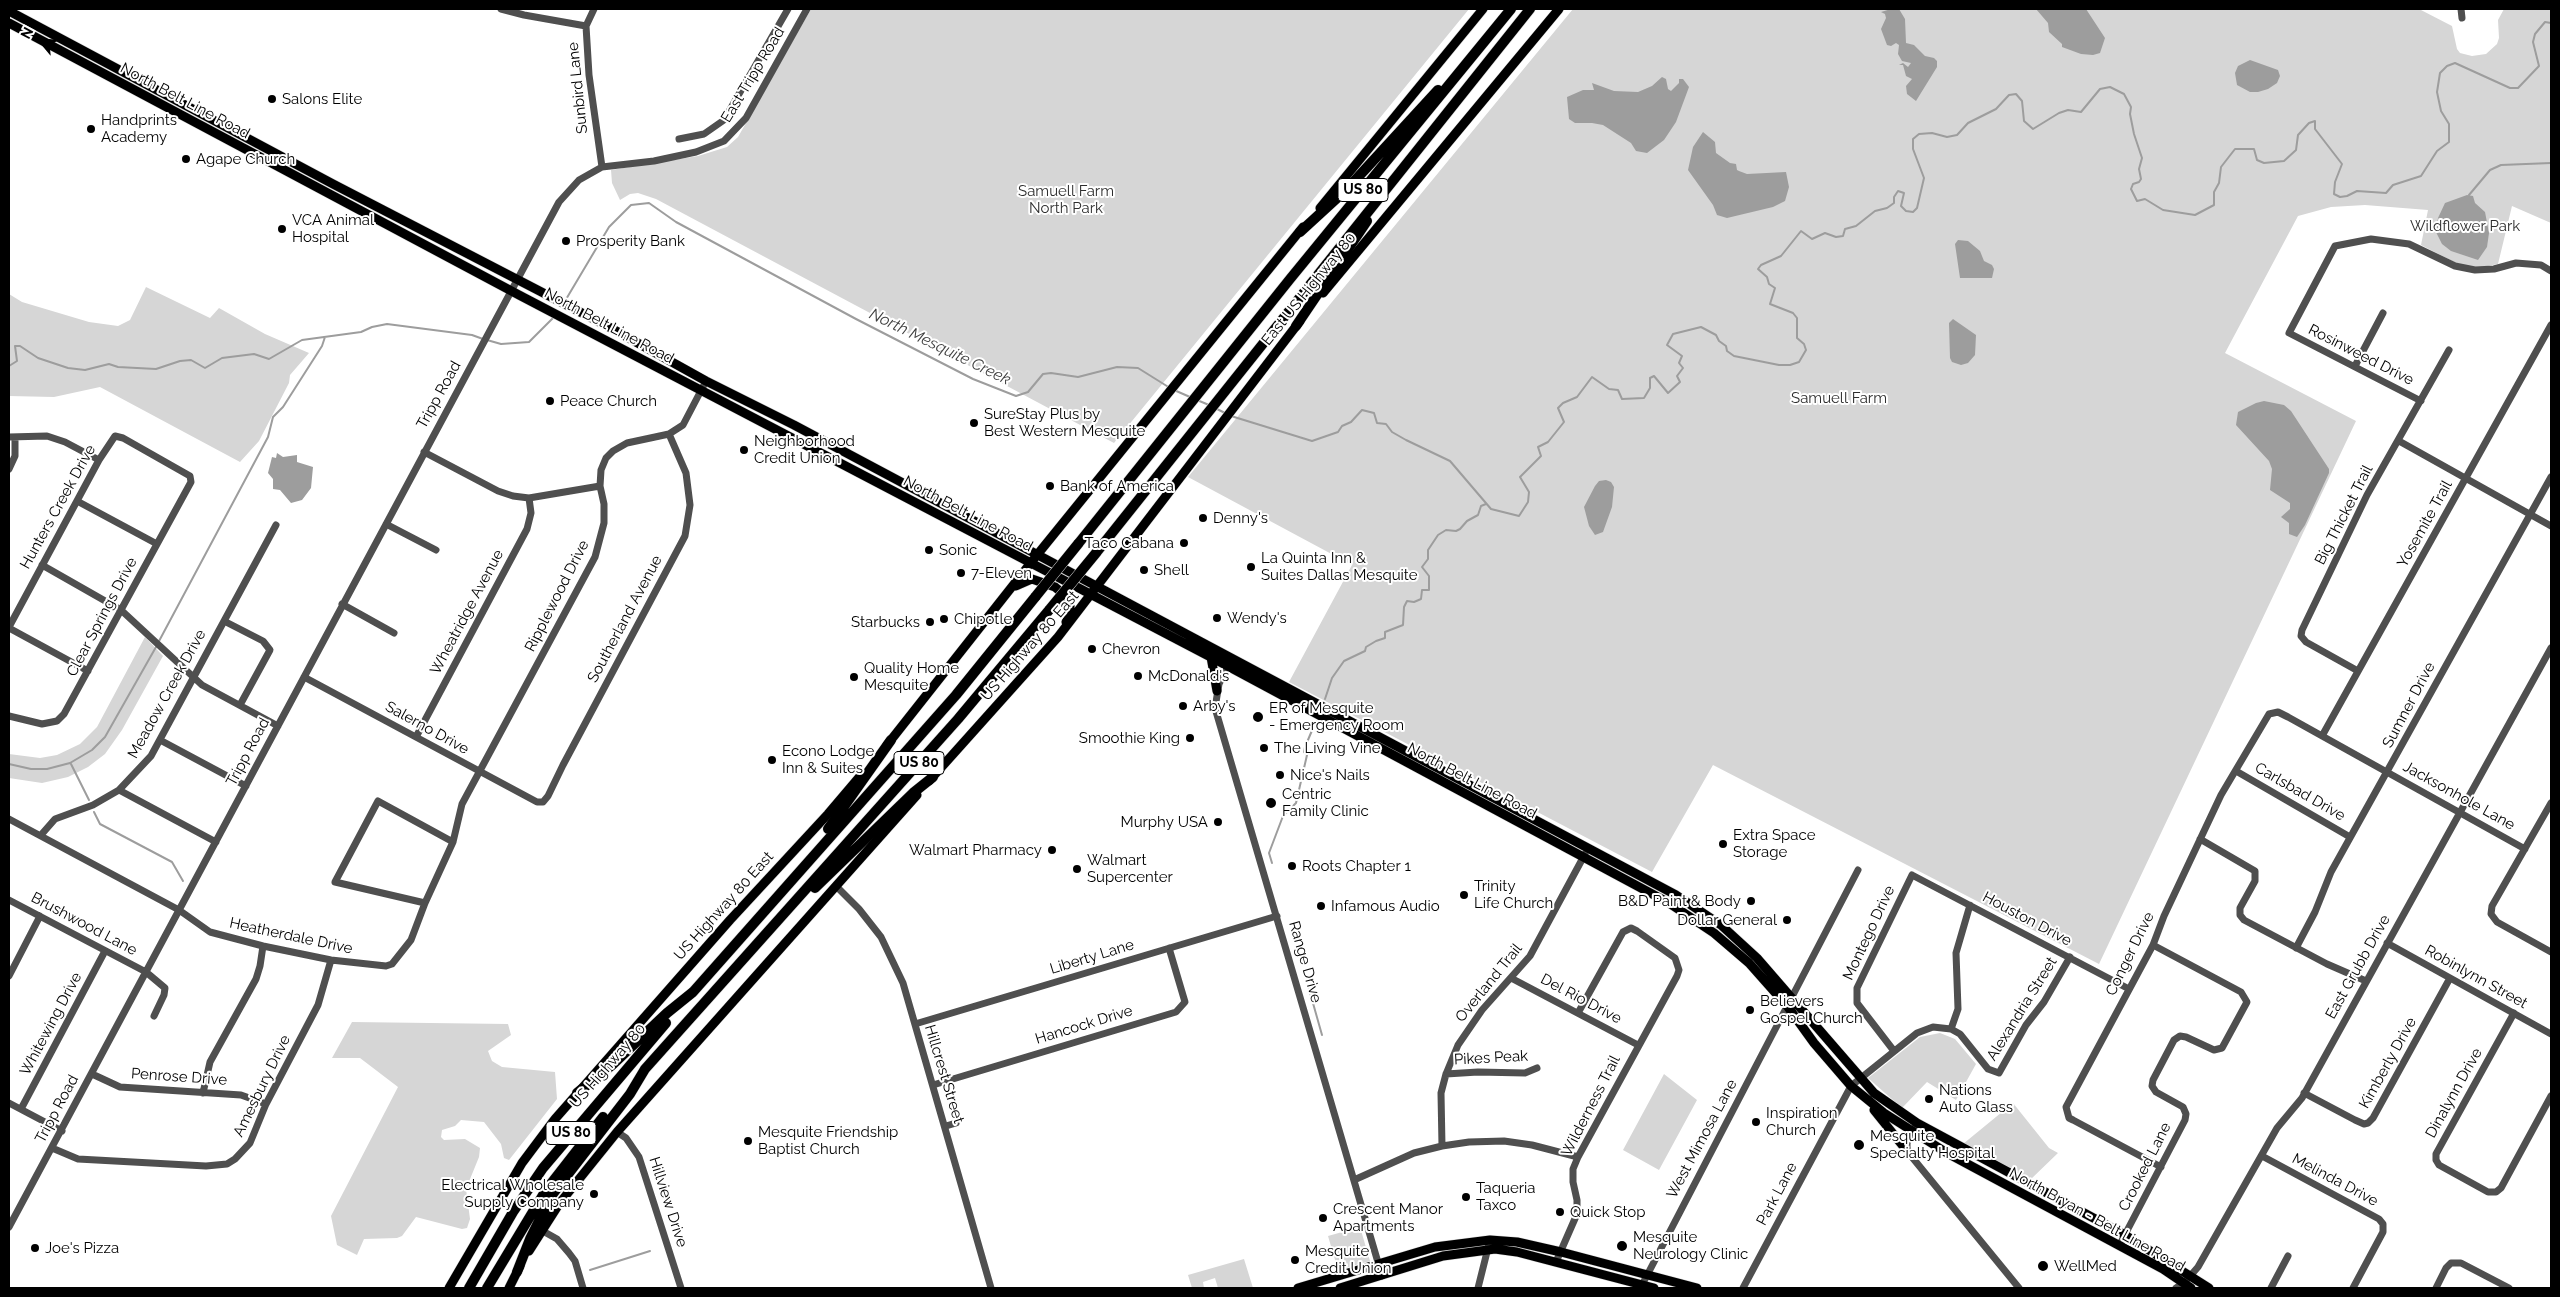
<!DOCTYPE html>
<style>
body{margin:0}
#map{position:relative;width:2560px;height:1297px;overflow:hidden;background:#fff;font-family:Raleway,sans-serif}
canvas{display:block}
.frame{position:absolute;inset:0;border:10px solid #000;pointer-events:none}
.north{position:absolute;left:15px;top:15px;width:50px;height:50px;-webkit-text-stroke:4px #fff;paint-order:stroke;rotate:298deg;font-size:14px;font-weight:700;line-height:20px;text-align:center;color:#000}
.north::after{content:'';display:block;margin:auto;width:18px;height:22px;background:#000;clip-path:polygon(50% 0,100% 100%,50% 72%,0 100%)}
</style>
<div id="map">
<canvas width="2560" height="1297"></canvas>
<div class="frame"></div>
<div class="north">N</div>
</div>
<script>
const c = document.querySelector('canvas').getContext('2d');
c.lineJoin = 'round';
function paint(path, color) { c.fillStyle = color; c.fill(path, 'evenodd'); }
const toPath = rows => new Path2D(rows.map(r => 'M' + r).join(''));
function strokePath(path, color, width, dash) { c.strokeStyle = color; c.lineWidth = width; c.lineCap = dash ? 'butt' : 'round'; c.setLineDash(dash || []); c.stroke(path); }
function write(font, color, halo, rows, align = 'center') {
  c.font = font + ' Raleway,sans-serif'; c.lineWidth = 4; c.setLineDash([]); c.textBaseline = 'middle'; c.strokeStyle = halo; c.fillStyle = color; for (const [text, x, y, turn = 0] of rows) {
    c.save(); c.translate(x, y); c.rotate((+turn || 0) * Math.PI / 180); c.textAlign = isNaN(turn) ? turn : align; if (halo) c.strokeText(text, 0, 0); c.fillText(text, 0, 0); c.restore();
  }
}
paint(toPath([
 [811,9,1469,9,1114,443,656,199,638,193,630,194,620,200,612,183,611,170,698,156,727,147,738,137],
 [1573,9,2419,9,2452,26,2457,49,2460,53,2472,56,2486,54,2497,44,2499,38,2498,20,2504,9,2551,9,2551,223,2512,206,2498,264,2477,268,2456,263,2421,245,2428,210,2365,205,2331,207,2298,216,2225,353,2356,421,2099,964,1713,765,1652,872,1289,682,1352,565,1188,477],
 [146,287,210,318,219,308,265,334,309,353,290,375,289,383,259,441,240,462,100,387,54,397,9,396,9,294,22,302,89,322,118,326,130,320],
 [145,637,163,656,122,730,105,754,88,767,68,777,42,783,9,778,9,754,40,758,57,755,80,744,97,727],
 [352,1022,508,1024,511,1035,488,1051,492,1061,502,1067,555,1072,557,1099,509,1160,504,1158,501,1144,484,1122,461,1120,455,1126,442,1130,441,1137,444,1140,465,1139,480,1148,479,1157,466,1189,470,1219,467,1228,462,1229,416,1217,402,1236,397,1238,364,1239,357,1255,337,1245,331,1216,398,1087,360,1058,332,1058],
 [1940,1033,1955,1039,1976,1064,1956,1100,1927,1082,1902,1108,1868,1078,1920,1037],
 [1664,1074,1697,1100,1659,1170,1623,1150],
 [2013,1103,2049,1148,2058,1153,2030,1180,1963,1144],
 [1360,1227,1370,1261,1338,1270,1328,1236],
 [1244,1259,1253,1288,1218,1288,1215,1278,1203,1282,1204,1288,1192,1288,1188,1275]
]), '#d6d6d6');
paint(toPath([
 [1891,9,1899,9,1905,19,1906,43,1914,45,1925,56,1934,58,1937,61,1937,67,1916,101,1907,94,1906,86,1912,79,1906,76,1903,65,1899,65,1903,63,1908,67,1911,63,1902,61,1898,54,1899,45,1896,43,1891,46,1887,45,1881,29,1886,18,1885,14,1881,12],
 [2036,9,2086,9,2105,38,2100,53,2093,55,2081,54,2062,47,2062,44,2049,32,2048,23],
 [2250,60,2278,70,2280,76,2277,83,2268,89,2258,92,2250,92,2237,85,2235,73,2238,66],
 [1662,77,1666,79,1668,89,1671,91,1679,83,1679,79,1683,79,1689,87,1676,122,1664,140,1647,153,1636,151,1631,143,1603,125,1592,123,1575,123,1569,119,1567,97,1583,90,1594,90,1592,83,1614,91,1638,92,1652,86],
 [1703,132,1715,142,1716,153,1730,163,1736,164,1737,170,1739,171,1747,174,1786,172,1789,187,1785,201,1773,207,1727,218,1717,215,1713,205,1688,170,1693,147],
 [2467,195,2473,196,2475,203,2485,212,2489,233,2487,247,2478,260,2451,251,2442,244,2436,232,2438,218,2445,203],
 [1958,240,1968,241,1980,251,1984,261,1992,265,1994,269,1992,278,1960,278,1955,244],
 [1953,319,1976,335,1975,355,1968,363,1961,365,1952,362,1950,358,1949,323],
 [2264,401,2284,405,2291,411,2329,469,2329,473,2305,525,2297,537,2289,534,2289,523,2281,517,2290,509,2290,503,2270,490,2272,469,2269,461,2236,425,2238,412,2256,403],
 [277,453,283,457,297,455,297,462,313,467,311,488,302,500,291,503,280,490,273,489,273,479,268,473,272,457,276,458],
 [1606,480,1611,482,1614,487,1612,507,1603,532,1595,535,1589,526,1584,507,1595,486,1599,481]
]), '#9d9d9d');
strokePath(toPath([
 [2469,195,2490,170,2501,165,2551,163],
 [565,301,609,227,631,205,649,203,676,222,856,319,973,379,1016,396,1028,392,1043,374,1051,373,1078,377,1117,367,1138,368,1170,388],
 [487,340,501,344,529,342,554,317],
 [9,366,17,361,15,346,20,346,38,358,68,368,85,370,109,364,118,367,156,369,180,361,191,360,205,368,222,358,254,354,269,359,302,340,361,332,372,327,387,324,472,335,483,339],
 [1174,390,1190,397],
 [1197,400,1209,405],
 [1215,408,1227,414],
 [1231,416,1312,441,1338,432,1342,426,1351,422,1362,410,1374,413,1377,423,1386,424,1392,432,1406,440,1450,461,1491,509,1519,516,1528,502,1529,492,1520,477,1541,456,1538,447,1548,442,1564,422,1558,408,1563,403,1577,397,1592,377,1609,389,1618,390,1622,399,1644,398,1650,388,1650,378,1654,376,1668,393,1680,382,1677,376,1683,368,1679,363,1682,356,1667,345,1673,334,1701,327,1716,335,1719,341,1726,346,1727,351,1734,356,1779,365,1790,365,1799,362,1806,350,1804,344,1797,338,1797,318,1793,313,1770,304,1775,288,1769,284,1767,277,1758,269,1761,265,1781,256,1801,231,1812,239,1825,233,1836,237,1843,236,1845,229,1856,226,1875,211,1887,208,1894,203,1894,197,1898,191,1904,193,1901,206,1906,211,1913,212,1917,208,1924,178,1913,149,1913,139,1919,134,1932,133,1947,137,1957,135,1968,123,1996,109,2009,95,2016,94,2022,101,2024,121,2033,129,2059,113,2068,110,2081,112,2100,89,2110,87,2124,94,2131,107,2130,114,2134,134,2142,158,2139,169,2141,179,2139,182,2133,184,2131,189,2137,201,2145,199,2163,210,2195,215,2214,205,2214,192,2219,183,2221,167,2235,149,2254,149,2257,160,2264,163,2284,161,2296,150,2298,135,2309,123,2315,121,2315,129,2342,164,2335,182,2334,194,2340,197,2347,196,2357,191,2386,193,2393,185,2421,176,2437,151,2449,142,2449,124,2441,111,2437,92,2440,73,2447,66,2455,63,2510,88,2518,88,2539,66,2533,42,2535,34,2545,22,2551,23],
 [158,643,268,437,273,417,283,407,322,346,325,337],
 [1325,699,1332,678,1344,661,1365,651,1366,647,1376,641,1385,638,1385,632,1403,625,1404,607,1407,601,1414,602,1421,599,1422,590,1429,590,1429,576,1422,567,1428,559,1428,550,1438,535,1446,530,1456,531,1460,529,1467,521,1478,515,1481,506,1486,504],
 [9,764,31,769,47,769,70,763,92,750,105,737,156,647],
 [71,764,89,800],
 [94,812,100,824,172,862,183,881],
 [1272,863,1269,853,1283,816,1296,803,1307,755,1304,752,1305,747,1316,721],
 [1309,989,1322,1035],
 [590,1270,650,1251]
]), '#9d9d9d', 2);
const major = toPath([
 [9,11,333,184,609,327,706,381,794,425,1676,895,1721,925,1757,958,1874,1093,1917,1123,2125,1235,2209,1288],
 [9,23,519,295,1222,663,1669,903,1714,933,1749,963,1788,1007,1814,1043,1851,1086,1884,1113,1947,1153,2163,1269,2191,1288],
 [1320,208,1483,9],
 [1323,293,1559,9],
 [1016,586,1032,579,1055,587,1067,597,1070,604,1070,615,1066,622],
 [1211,657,1217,691],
 [887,745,1037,555,1303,227],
 [929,781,1058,637,1300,321],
 [1874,1110,1907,1151],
 [529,1251,559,1204,617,1132,917,795],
 [449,1288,522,1163,555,1119,730,920,828,814,862,774],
 [509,1288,520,1266],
 [1298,1288,1435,1247,1490,1240,1517,1242,1561,1252,1697,1288],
 [1340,1288,1443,1256,1495,1249,1517,1252,1654,1288]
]);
const highway = toPath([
 [1300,232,1348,188,1438,90],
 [1296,326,1367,221],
 [1078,544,1290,279,1511,9],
 [1096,553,1530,9],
 [828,829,891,740],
 [815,888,913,793,933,777],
 [577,1093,612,1065,667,1013,693,992,956,695,1036,596],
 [517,1272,530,1239,552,1195,630,1094,645,1069,958,719,1050,609],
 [469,1288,513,1212,543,1168,666,1023],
 [487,1288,546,1190,603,1117]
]);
strokePath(major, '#dbdbdb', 10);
strokePath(highway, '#dbdbdb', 11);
strokePath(toPath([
 [501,9,524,15,586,26],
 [594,9,586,26,589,75,602,167],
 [2461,9,2462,18],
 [679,139,704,134,724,120,788,9],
 [2355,366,2383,313],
 [2421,401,2289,333,2335,246,2371,239,2409,244,2455,266,2475,270,2494,269,2516,263,2541,265,2551,271],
 [9,437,47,436,65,442,99,460],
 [2399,441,2551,526],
 [424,452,498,491,513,496,529,498,600,486],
 [9,469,15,456,15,437],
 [77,501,157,544],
 [386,524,436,550],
 [42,565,121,610,202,685,278,726],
 [342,604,394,633],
 [224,621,263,641,270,650,240,705],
 [9,627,99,460,115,436,123,438,190,476,191,482,64,714,57,721,42,724,9,716],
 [9,628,88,671],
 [1230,663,1219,684,1215,708,1382,1276],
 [2358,671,2306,642,2301,636,2302,630,2367,495,2449,350],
 [304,677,537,802,543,802,548,796,563,765,685,536,690,505,686,473,669,434],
 [2322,736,2551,325],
 [416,737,527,529,531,513,529,498],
 [160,740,246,786],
 [2236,771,2350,837],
 [119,790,216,842],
 [2551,803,2492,906,2491,914,2497,922,2551,952],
 [9,819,179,910,210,932,263,946,331,960,386,966,392,964,411,940,425,903,453,842,462,804,595,557,604,523,604,504,600,486,601,470,606,458,613,451,627,443,669,434,683,425,706,381],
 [41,835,55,819,93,805,119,790,151,756,276,525],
 [2200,839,2255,871,2255,881,2240,908,2240,915,2244,920,2327,964,2366,981],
 [836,886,859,909,881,937,903,983,991,1288],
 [9,900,146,972,165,988,164,995,154,1016],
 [425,903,335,882,378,801,453,842],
 [2387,943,2551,1034],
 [2296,948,2315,912,2331,872,2551,477],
 [9,976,40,916],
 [1511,978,1638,1045],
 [2514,1013,2436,1154,2436,1160,2439,1165,2488,1192,2496,1192,2501,1188,2551,1096],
 [915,1024,1277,916],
 [1951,1029,1958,1009,1956,953,1970,905],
 [1894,1051,1857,1003,1857,988,1912,875,2129,989],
 [92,1074,120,1087,241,1095,266,1104],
 [1446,1074,1478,1072,1525,1073,1537,1068],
 [933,1085,1176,1012,1185,1002,1169,948],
 [203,1093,210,1062,256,979,260,966,263,946],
 [2304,1093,2355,1120,2364,1124,2368,1123,2373,1118,2450,978],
 [9,1103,62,1131],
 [21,1109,105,951],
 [1917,1123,1907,1143,1907,1151,2019,1288],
 [946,1126,956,1123],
 [617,1132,626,1138,639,1157,681,1288],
 [1442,1146,1441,1093,1446,1074,1458,1045,1482,1010,1530,956,1585,854],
 [52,1148,78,1159,206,1166,227,1164,235,1159,250,1143,266,1104,318,1005,331,960],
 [2262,1156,2379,1219,2383,1224,2383,1232,2353,1288],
 [2161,1167,2073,1120,2069,1118,2066,1107,2153,945,2164,916,2221,795,2269,714,2278,712,2288,717,2525,849],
 [1354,1180,1414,1153,1442,1146,1469,1142,1504,1141,1532,1145,1578,1157],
 [9,1227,559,202,579,180,602,167,654,161,696,152,724,141,746,118,807,9],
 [541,1230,557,1239,569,1253,575,1261,583,1288],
 [2119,1246,2185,1120,2186,1114,2183,1107,2156,1092,2152,1086,2153,1080,2174,1040,2180,1036,2186,1037,2214,1050,2222,1048,2247,1002,2241,992,2153,945],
 [1556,1262,1577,1214,1577,1200,1573,1182,1573,1169,1578,1157,1677,976,1679,970,1675,958,1637,931,1631,928,1623,932,1578,1013],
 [1642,1285,1858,870],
 [1478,1288,1490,1240],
 [1743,1288,1851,1086,1917,1033,1933,1027,1951,1029,1960,1034,1988,1069,1999,1073,2026,1025,2044,1002,2070,957],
 [2176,1288,2184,1283,2198,1267,2277,1128,2302,1098,2551,648],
 [2271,1288,2288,1256],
 [2436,1288,2446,1268,2451,1263,2461,1263,2509,1288]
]), '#4f4f4f', 7);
strokePath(major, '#000', 9);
strokePath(highway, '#000', 10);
const highwayBridge = toPath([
 [1036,596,1078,544],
 [1050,609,1096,553]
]);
strokePath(highwayBridge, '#dbdbdb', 11, []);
strokePath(highwayBridge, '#000', 10);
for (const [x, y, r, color] of [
 [272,99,5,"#000"],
 [91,129,5,"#000"],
 [186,159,5,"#000"],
 [282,229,5,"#000"],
 [566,241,5,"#000"],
 [550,401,5,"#000"],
 [974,423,5,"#000"],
 [744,450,5,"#000"],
 [1050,486,5,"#000"],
 [1203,518,5,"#000"],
 [1184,543,5,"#000"],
 [929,550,5,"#000"],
 [1251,567,5,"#000"],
 [1144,570,5,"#000"],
 [961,573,5,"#000"],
 [1217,618,5,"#000"],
 [944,619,5,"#000"],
 [930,622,5,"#000"],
 [1092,649,5,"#000"],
 [1138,676,5,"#000"],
 [854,677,5,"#000"],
 [1183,706,5,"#000"],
 [1258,717,6,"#000"],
 [1190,738,5,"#000"],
 [1264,748,5,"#000"],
 [772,760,5,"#000"],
 [1280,775,5,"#000"],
 [1271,803,6,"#000"],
 [1218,822,5,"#000"],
 [1723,844,5,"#000"],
 [1052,850,5,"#000"],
 [1292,866,5,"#000"],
 [1077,869,5,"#000"],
 [1464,895,5,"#000"],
 [1751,901,5,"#000"],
 [1321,906,5,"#000"],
 [1787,920,5,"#000"],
 [1750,1010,5,"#000"],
 [1929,1099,5,"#000"],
 [1756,1122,5,"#000"],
 [748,1141,5,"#000"],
 [1859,1145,6,"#000"],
 [594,1194,5,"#000"],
 [1466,1197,5,"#000"],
 [1560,1212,5,"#000"],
 [1323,1218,5,"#000"],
 [1622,1246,6,"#000"],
 [35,1248,5,"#000"],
 [1295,1260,5,"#000"],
 [2043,1266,6,"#000"]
]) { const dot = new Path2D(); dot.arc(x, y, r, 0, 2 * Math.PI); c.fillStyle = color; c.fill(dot); strokePath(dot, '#fff', 2); }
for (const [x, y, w] of [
 [1363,190,50],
 [919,763,50],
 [571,1133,50]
]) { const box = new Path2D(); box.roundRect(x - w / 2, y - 11.5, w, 23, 4); c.fillStyle = '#fff'; c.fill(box); strokePath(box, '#000', 1); }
write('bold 14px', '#000', null, [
 ["US 80",1363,190],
 ["US 80",919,763],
 ["US 80",571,1133]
]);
write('15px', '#000', '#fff', [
 ["East Tripp Road",753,75,-59],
 ["Sunbird Lane",578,88,-96],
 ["North Belt Line Road",185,101,28],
 ["East US Highway 80",1309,289,-51],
 ["North Belt Line Road",609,326,28],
 ["Rosinweed Drive",2361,355,27],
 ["Tripp Road",439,395,-61],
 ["Hunters Creek Drive",58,507,-61],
 ["North Belt Line Road",968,514,28],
 ["Big Thicket Trail",2344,515,-63],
 ["Yosemite Trail",2425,524,-61],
 ["Ripplewood Drive",557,596,-63],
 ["Wheatridge Avenue",467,612,-62],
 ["Clear Springs Drive",102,617,-62],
 ["Southerland Avenue",625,619,-62],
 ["US Highway 80 East",1030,646,-49],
 ["Meadow Creek Drive",167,694,-61],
 ["Sumner Drive",2409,705,-62],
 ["Salerno Drive",427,728,29],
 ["Tripp Road",248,752,-62],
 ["North Belt Line Road",1472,781,28],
 ["Carlsbad Drive",2300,792,30],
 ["Jacksonhole Lane",2459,796,29],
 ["US Highway 80 East",724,906,-48],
 ["Houston Drive",2027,919,28],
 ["Brushwood Lane",84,924,28],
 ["Montego Drive",1869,933,-65],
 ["Heatherdale Drive",291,936,12],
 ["Conger Drive",2130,954,-64],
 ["Liberty Lane",1092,957,-17],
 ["Range Drive",1305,962,74],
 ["East Grubb Drive",2358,967,-61],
 ["Robinlynn Street",2476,977,29],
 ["Overland Trail",1489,983,-51],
 ["Del Rio Drive",1581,999,28],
 ["Alexandria Street",2022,1009,-58],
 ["Whitewing Drive",51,1024,-62],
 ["Hancock Drive",1084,1025,-17],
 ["Pikes Peak",1491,1058,-3],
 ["Kimberly Drive",2388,1063,-61],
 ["US Highway 80",608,1066,-49],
 ["Hillcrest Street",944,1074,73],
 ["Penrose Drive",179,1077,4],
 ["Amesbury Drive",262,1086,-64],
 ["Dinalynn Drive",2454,1093,-61],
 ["Wilderness Trail",1591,1106,-63],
 ["Tripp Road",57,1109,-62],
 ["West Mimosa Lane",1702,1139,-62],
 ["Crooked Lane",2145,1167,-63],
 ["Melinda Drive",2335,1180,28],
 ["Park Lane",1777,1194,-62],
 ["Hillview Drive",668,1202,72],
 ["North Bryan - Belt Line Road",2097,1220,29]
]);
write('15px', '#000', '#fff', [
 ["Salons Elite",282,99],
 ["Handprints",101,120],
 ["Academy",101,137],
 ["Agape Church",196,159],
 ["VCA Animal",292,220],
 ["Hospital",292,237],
 ["Prosperity Bank",576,241],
 ["Peace Church",560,401],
 ["SureStay Plus by",984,414],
 ["Best Western Mesquite",984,431],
 ["Neighborhood",754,441],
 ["Credit Union",754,458],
 ["Bank of America",1060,486],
 ["Denny's",1213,518],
 ["Taco Cabana",1174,543,"right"],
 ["Sonic",939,550],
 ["La Quinta Inn &",1261,558],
 ["Suites Dallas Mesquite",1261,575],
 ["Shell",1154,570],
 ["7-Eleven",971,573],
 ["Wendy's",1227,618],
 ["Chipotle",954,619],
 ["Starbucks",920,622,"right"],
 ["Chevron",1102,649],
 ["Quality Home",864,668],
 ["Mesquite",864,685],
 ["McDonald's",1148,676],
 ["Arby's",1193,706],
 ["ER of Mesquite",1269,708],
 ["- Emergency Room",1269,725],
 ["Smoothie King",1180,738,"right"],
 ["The Living Vine",1274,748],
 ["Econo Lodge",782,751],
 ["Inn & Suites",782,768],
 ["Nice's Nails",1290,775],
 ["Centric",1282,794],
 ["Family Clinic",1282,811],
 ["Murphy USA",1208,822,"right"],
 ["Extra Space",1733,835],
 ["Storage",1733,852],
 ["Walmart Pharmacy",1042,850,"right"],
 ["Walmart",1087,860],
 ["Supercenter",1087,877],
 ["Roots Chapter 1",1302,866],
 ["Trinity",1474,886],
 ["Life Church",1474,903],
 ["B&D Paint & Body",1741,901,"right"],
 ["Infamous Audio",1331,906],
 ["Dollar General",1777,920,"right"],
 ["Believers",1760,1001],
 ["Gospel Church",1760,1018],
 ["Nations",1939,1090],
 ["Auto Glass",1939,1107],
 ["Inspiration",1766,1113],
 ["Church",1766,1130],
 ["Mesquite Friendship",758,1132],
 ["Baptist Church",758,1149],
 ["Mesquite",1870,1136],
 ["Specialty Hospital",1870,1153],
 ["Electrical Wholesale",584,1185,"right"],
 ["Supply Company",584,1202,"right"],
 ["Taqueria",1476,1188],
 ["Taxco",1476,1205],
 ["Crescent Manor",1333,1209],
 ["Apartments",1333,1226],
 ["Quick Stop",1570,1212],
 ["Mesquite",1633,1237],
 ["Neurology Clinic",1633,1254],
 ["Joe's Pizza",45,1248],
 ["Mesquite",1305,1251],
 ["Credit Union",1305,1268],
 ["WellMed",2054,1266]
], 'left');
write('15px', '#2d2d2d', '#fff', [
 ["Samuell Farm",1066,191],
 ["North Park",1066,208],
 ["Wildflower Park",2465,226],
 ["Samuell Farm",1839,398]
]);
write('italic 16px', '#3e3e3e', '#fff', [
 ["North Mesquite Creek",940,347,26]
]);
</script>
